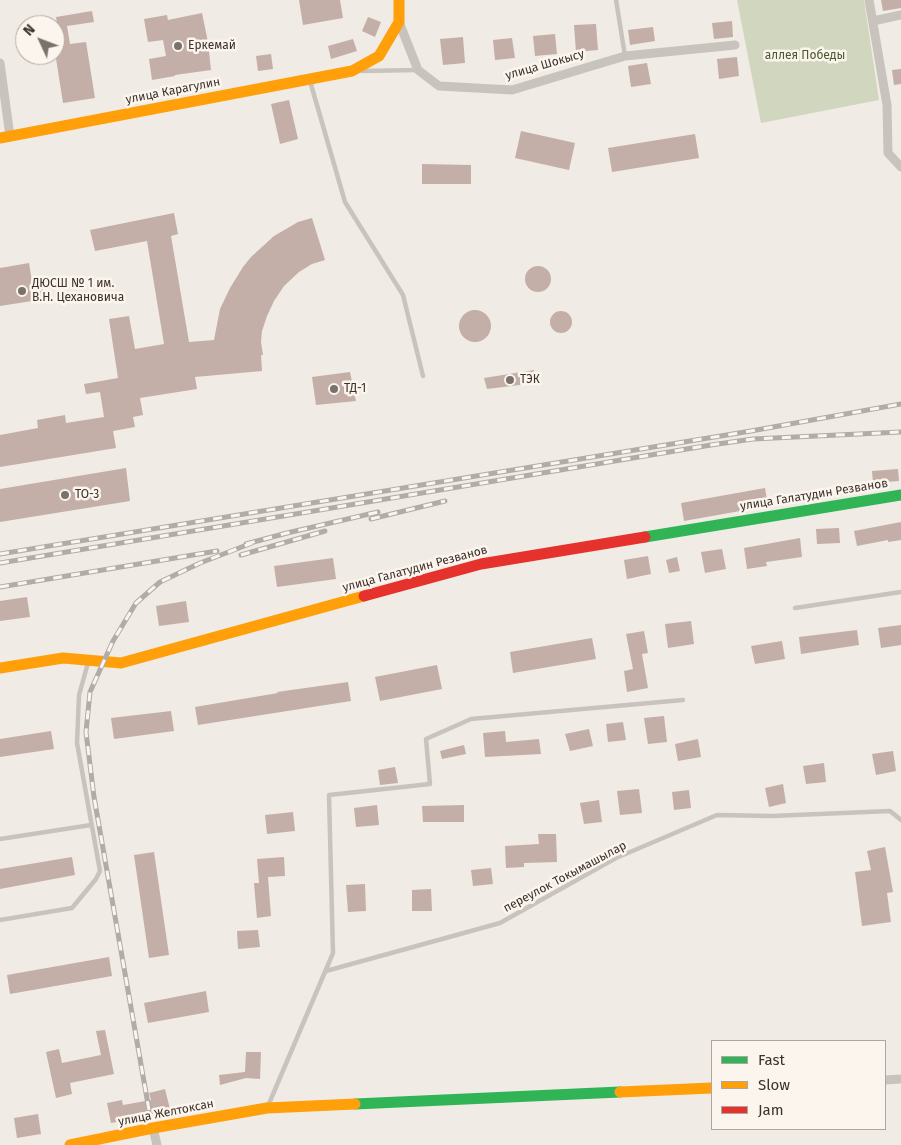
<!DOCTYPE html>
<meta charset="utf-8">
<style>
body{margin:0}
#map{position:relative;width:901px;height:1145px;overflow:hidden;background:#f0ebe5;font-family:"Fira Sans",sans-serif}
canvas{display:block}
.legend{position:absolute;left:711px;top:1040px;width:175px;height:90px;box-sizing:border-box;background:#fbf5ee;border:1px solid #aea6a0;margin:0;padding:6px 9px;list-style:none;font-size:15px;color:#3b302b}
.legend li{display:flex;align-items:center;gap:10px;height:25px}
.legend b{width:25px;border:1px solid #aea6a0}
.north{position:absolute;left:15px;top:15px;width:50px;height:50px;box-sizing:border-box;background:#fbf5ee;border:1px solid #aea6a0;border-radius:50%;rotate:313deg;font-size:14px;font-weight:700;line-height:20px;text-align:center;color:#3b302b}
.north::after{content:'';display:block;margin:auto;width:18px;height:22px;background:#7a716c;clip-path:polygon(50% 0,100% 100%,50% 72%,0 100%)}
</style>
<div id="map">
<canvas width="901" height="1145"></canvas>
<ul class="legend">
<li><b style="height:6px;background:#30b455"></b>Fast</li>
<li><b style="height:6px;background:#ff9f0a"></b>Slow</li>
<li><b style="height:6px;background:#e5322d"></b>Jam</li>
</ul>
<div class="north">N</div>
</div>
<script>
const c = document.querySelector('canvas').getContext('2d');
c.lineJoin = 'round';
function paint(path, color) { c.fillStyle = color; c.fill(path, 'evenodd'); }
const toPath = rows => new Path2D(rows.map(r => 'M' + r).join(''));
function strokePath(path, color, width, dash) { c.strokeStyle = color; c.lineWidth = width; c.lineCap = dash ? 'butt' : 'round'; c.setLineDash(dash || []); c.stroke(path); }
function write(font, color, halo, rows, align = 'center') {
  c.font = font + ' "Fira Sans",sans-serif'; c.lineWidth = 5; c.setLineDash([]); c.textBaseline = 'middle'; c.strokeStyle = halo; c.fillStyle = color; for (const [text, x, y, turn = 0] of rows) {
    c.save(); c.translate(x, y); c.rotate((+turn || 0) * Math.PI / 180); c.textAlign = isNaN(turn) ? turn : align; if (halo) c.strokeText(text, 0, 0); c.fillText(text, 0, 0); c.restore();
  }
}
paint(toPath([
 [737,0,864,0,879,100,761,123]
]), '#d1d6bf');
paint(toPath([
 [299,0,340,0,343,18,303,25],
 [881,0,901,0,901,8,883,11],
 [92,11,94,22,67,26,70,44,86,42,95,98,63,103,55,52,55,46,61,46,56,17],
 [202,13,208,42,211,70,175,75,175,76,152,80,149,59,166,56,163,40,148,42,144,19,167,15,168,20],
 [368,17,381,22,375,37,362,31],
 [732,21,733,37,714,39,712,23],
 [596,24,598,50,576,52,574,25],
 [653,27,655,41,630,45,628,30],
 [555,34,557,54,535,56,533,36],
 [463,37,465,63,443,65,440,39],
 [512,38,515,58,495,60,493,40],
 [353,39,357,51,331,59,328,46],
 [271,54,273,69,258,71,256,56],
 [737,57,739,76,719,79,717,59],
 [647,63,651,84,631,87,628,66],
 [901,69,901,84,894,85,892,70],
 [289,100,298,139,280,144,271,104],
 [521,131,575,143,569,170,515,158],
 [695,134,699,158,612,172,608,148],
 [422,164,471,165,471,184,422,184],
 [174,213,178,234,171,236,189,342,214,340,220,309,230,288,243,267,251,257,274,236,298,222,312,218,325,260,312,264,299,272,284,286,274,301,267,316,262,331,261,342,263,355,261,355,262,371,195,377,197,389,140,398,143,415,133,417,135,427,113,431,116,448,0,467,0,435,38,428,37,420,65,415,66,423,104,417,100,392,86,394,84,384,118,378,109,319,129,316,135,349,164,344,147,241,95,251,90,230],
 [29,263,32,282,42,281,45,299,0,306,0,268],
 '525 279a13 13 0 1 1 26 0a13 13 0 1 1-26 0Z',
 '459 326a16 16 0 1 1 32 0a16 16 0 1 1-32 0Z',
 '550 322a11 11 0 1 1 22 0a11 11 0 1 1-22 0Z',
 [534,370,536,383,487,389,484,378],
 [350,372,356,401,316,405,312,377],
 [126,468,130,501,0,522,0,489],
 [898,469,899,481,873,483,872,471],
 [765,488,768,506,684,521,681,503],
 [901,522,901,540,888,542,888,540,857,546,854,531],
 [839,528,840,543,817,544,816,529],
 [800,538,802,557,766,562,767,566,747,569,744,548],
 [722,549,726,569,705,573,701,552],
 [648,556,651,574,627,579,624,560],
 [677,557,680,571,669,573,666,560],
 [333,558,336,579,277,587,274,566],
 [27,597,30,617,0,621,0,601],
 [186,601,189,622,159,626,156,606],
 [691,621,694,644,668,648,665,624],
 [901,625,901,645,881,648,878,628],
 [857,630,859,645,801,654,799,637],
 [644,631,648,653,642,654,648,688,627,692,624,671,633,669,626,634],
 [592,638,596,659,513,673,510,652],
 [782,641,785,659,755,664,751,646],
 [437,665,442,689,380,701,375,677],
 [348,682,351,701,198,725,195,707,278,693,277,692],
 [171,711,174,731,114,739,111,718],
 [664,716,667,742,648,744,644,718],
 [623,722,626,740,608,742,606,724],
 [589,729,593,746,570,751,565,734],
 [51,731,54,749,0,757,0,739],
 [505,731,506,742,539,739,541,754,485,757,483,733],
 [698,739,701,757,678,761,675,744],
 [464,745,466,754,442,759,440,751],
 [893,751,896,771,876,775,872,754],
 [824,763,826,782,806,784,803,766],
 [395,767,398,783,380,785,378,770],
 [783,784,786,803,769,807,765,788],
 [639,789,642,813,620,815,617,791],
 [689,790,691,808,674,810,672,792],
 [599,800,602,822,584,824,580,803],
 [377,805,379,825,356,827,354,808],
 [464,805,464,822,423,822,422,806],
 [293,812,295,831,267,834,265,815],
 [538,834,556,834,557,862,524,863,524,867,506,868,505,846,539,844],
 [885,847,893,892,887,893,891,922,862,926,855,872,871,870,867,851],
 [154,852,169,955,149,958,134,855],
 [72,857,75,875,0,889,0,869],
 [284,857,285,876,268,877,271,916,257,918,254,883,259,883,257,859],
 [491,868,493,884,473,886,471,870],
 [365,884,366,911,348,912,346,885],
 [431,889,432,911,412,911,412,890],
 [258,930,260,947,238,949,237,931],
 [109,957,112,976,10,994,7,975],
 [206,991,209,1012,148,1023,144,1003],
 [105,1030,114,1074,70,1083,72,1094,56,1098,46,1052,59,1049,62,1063,101,1055,96,1031],
 [246,1052,261,1052,260,1079,246,1078,220,1085,219,1075,245,1072],
 [165,1089,170,1109,145,1116,145,1117,111,1123,107,1103,122,1100,123,1105,151,1100,149,1093],
 [38,1114,41,1134,17,1138,14,1118]
]), '#c3afa7');
strokePath(toPath([
 [616,0,625,56],
 [362,71,418,70],
 [310,81,345,202,403,295,423,376],
 [795,608,901,592],
 [0,839,91,825],
 [0,920,72,908,96,879,100,871,77,743,79,695,88,663],
 [326,971,500,923,616,858,717,815,772,816,890,811,901,820],
 [268,1106,333,953,329,795,430,784,426,739,471,719,683,700]
]), '#c9c3be', 4.5);
strokePath(toPath([
 [869,0,887,105,888,153,901,167],
 [873,21,901,15],
 [399,22,418,70,439,86,512,90,625,56,735,45],
 [0,63,10,136],
 [885,1080,901,1079],
 [153,1128,157,1145]
]), '#c9c3be', 9);
strokePath(toPath([
 [645,537,901,495],
 [355,1104,620,1092]
]), '#30b455', 11);
strokePath(toPath([
 [0,138,352,71,379,56,399,22,399,0],
 [0,668,63,658,121,663,364,596],
 [620,1092,712,1088],
 [70,1145,153,1128,267,1108,355,1104]
]), '#ff9f0a', 11);
strokePath(toPath([
 [364,596,481,564,645,537]
]), '#e5322d', 11);
const rail = toPath([
 [371,519,445,501],
 [246,544,287,533,378,512],
 [0,554,751,431,901,404],
 [241,555,325,531],
 [0,563,711,445,753,439,901,432],
 [0,587,217,551],
 [149,1110,94,797,86,732,90,692,113,641,136,603,160,582,200,563,252,543]
]);
strokePath(rail, '#b1aca8', 5);
strokePath(rail, '#fbf5ee', 3, [9]);
for (const [x, y, r, color] of [
 [178,46,5,"#7a716c"],
 [22,291,5,"#7a716c"],
 [510,380,5,"#7a716c"],
 [334,389,5,"#7a716c"],
 [65,495,5,"#7a716c"]
]) { const dot = new Path2D(); dot.arc(x, y, r, 0, 2 * Math.PI); c.fillStyle = color; c.fill(dot); strokePath(dot, '#fbf5ee', 2); }
write('12px', '#3b302b', '#fbf5ee', [
 ["Еркемай",188,46],
 ["ДЮСШ № 1 им.",32,284],
 ["В.Н. Цехановича",32,298],
 ["ТЭК",520,380],
 ["ТД-1",344,389],
 ["ТО-3",75,495]
], 'left');
write('12px', '#4a5a2e', '#fbf5ee', [
 ["аллея Победы",805,56]
]);
write('12px', '#3b302b', '#fbf5ee', [
 ["улица Шокысу",545,65,-16],
 ["улица Карагулин",173,91,-11],
 ["улица Галатудин Резванов",814,495,-9],
 ["улица Галатудин Резванов",415,569,-15],
 ["переулок Токымашылар",565,877,-28],
 ["улица Желтоксан",166,1113,-11]
]);
</script>
